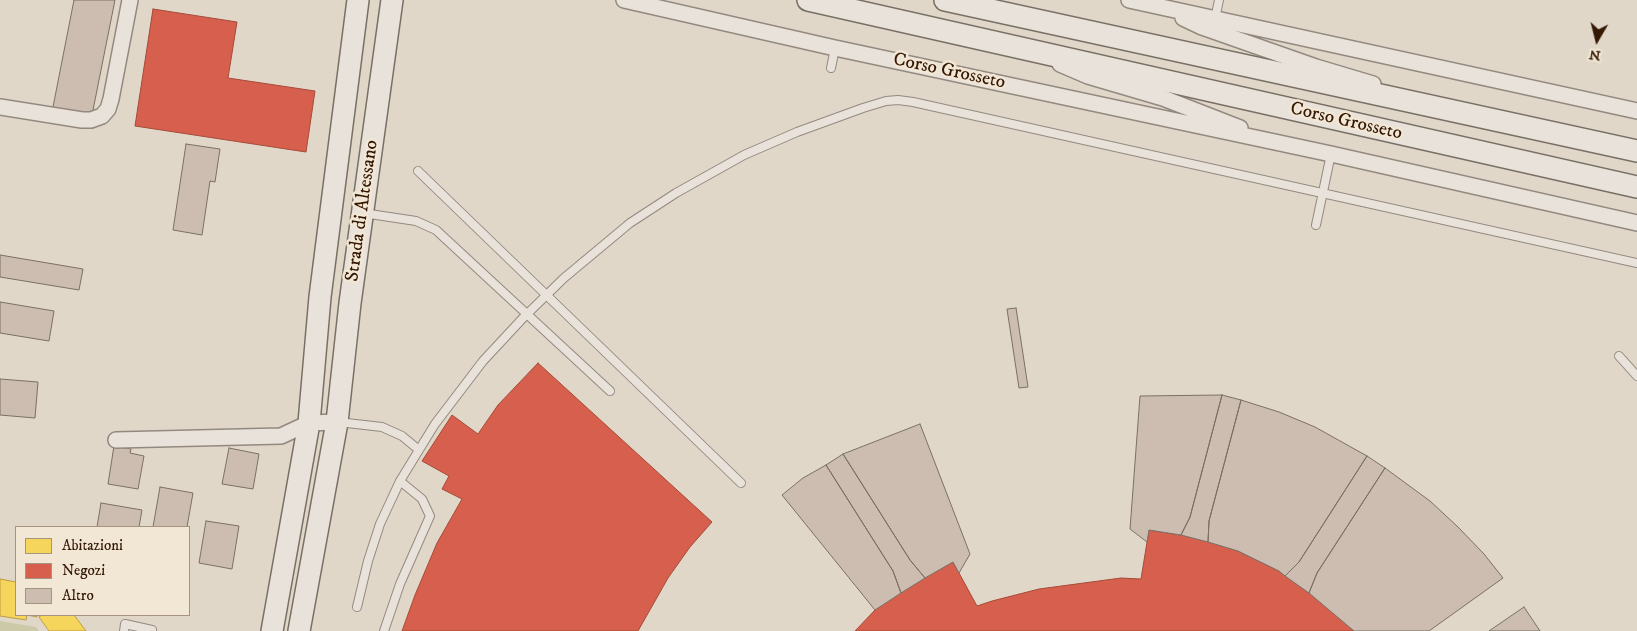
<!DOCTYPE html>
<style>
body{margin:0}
#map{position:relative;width:1637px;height:631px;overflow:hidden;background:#e1d7c9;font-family:"IM FELL DW Pica",serif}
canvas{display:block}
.legend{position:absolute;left:15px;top:526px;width:175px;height:90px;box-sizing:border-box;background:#f2e6d5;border:1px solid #a69481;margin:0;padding:6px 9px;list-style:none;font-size:15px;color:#341804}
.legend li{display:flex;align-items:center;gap:10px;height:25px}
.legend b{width:25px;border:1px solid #a69481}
.north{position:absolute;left:1572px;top:15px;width:50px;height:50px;-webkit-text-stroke:4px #f2e6d5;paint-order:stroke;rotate:188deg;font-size:14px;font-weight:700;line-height:20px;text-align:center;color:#341804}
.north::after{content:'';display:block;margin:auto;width:18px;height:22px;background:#341804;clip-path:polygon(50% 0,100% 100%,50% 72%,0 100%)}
</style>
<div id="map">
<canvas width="1637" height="631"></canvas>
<ul class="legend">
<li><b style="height:14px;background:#f6d55c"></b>Abitazioni</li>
<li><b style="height:14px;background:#d6604d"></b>Negozi</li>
<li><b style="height:14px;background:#cdbdb1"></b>Altro</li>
</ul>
<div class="north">N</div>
</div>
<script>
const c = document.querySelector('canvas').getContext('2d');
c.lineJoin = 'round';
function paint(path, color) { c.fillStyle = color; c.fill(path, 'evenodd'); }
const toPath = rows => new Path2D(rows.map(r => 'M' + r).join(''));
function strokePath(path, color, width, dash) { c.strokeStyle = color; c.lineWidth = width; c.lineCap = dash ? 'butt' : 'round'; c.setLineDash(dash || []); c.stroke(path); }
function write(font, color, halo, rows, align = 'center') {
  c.font = font + ' "IM FELL DW Pica",serif'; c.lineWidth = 5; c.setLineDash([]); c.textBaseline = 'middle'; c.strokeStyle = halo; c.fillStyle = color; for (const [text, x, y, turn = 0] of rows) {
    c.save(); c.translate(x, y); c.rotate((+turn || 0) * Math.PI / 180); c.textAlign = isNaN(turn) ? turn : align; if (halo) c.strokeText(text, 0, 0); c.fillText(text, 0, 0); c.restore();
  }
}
paint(toPath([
 [0,621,36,627,39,631,0,631]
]), '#ccc9a9');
const homes = toPath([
 [0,579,16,582,16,615,37,615,37,617,27,615,26,620,0,616,0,579],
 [42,615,74,615,86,631,49,631,39,617,42,615]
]);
paint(homes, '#f6d55c');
strokePath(homes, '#bc9c42', 1);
const shops = toPath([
 [153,9,237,22,228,78,315,91,306,152,135,126,153,9],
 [538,363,712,522,690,547,668,578,638,631,402,631,415,595,437,543,462,499,442,489,449,476,422,461,452,415,478,434,498,405,538,363],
 [1149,530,1194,537,1238,551,1279,571,1316,597,1354,631,855,631,875,610,913,584,953,562,977,606,992,601,1039,589,1121,578,1141,579,1149,530]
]);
paint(shops, '#d6604d');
strokePath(shops, '#a54a37', 1);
const building = toPath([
 [74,0,115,0,92,115,53,107,74,0],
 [186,144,220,149,215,182,210,181,202,235,173,230,186,144],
 [0,255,83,269,79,290,0,277,0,255],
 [0,302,54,311,49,341,0,333,0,302],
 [1016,308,1028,387,1019,388,1007,309,1016,308],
 [0,379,38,382,35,418,0,415,0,379],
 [1222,395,1190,517,1181,535,1149,530,1147,542,1130,529,1140,396,1222,395],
 [1222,395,1241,400,1209,521,1208,542,1181,535,1190,517,1222,395],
 [1241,400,1279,412,1315,427,1367,456,1299,562,1285,576,1279,571,1238,551,1208,542,1209,521,1241,400],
 [920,424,970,554,959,573,953,562,925,578,910,560,843,454,920,424],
 [114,446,131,449,130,453,144,456,138,489,108,484,114,446],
 [229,448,259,454,253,489,222,484,229,448],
 [843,454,910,560,925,578,901,593,893,571,826,465,843,454],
 [1367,456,1385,468,1317,573,1309,593,1285,576,1299,562,1367,456],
 [826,465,893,571,901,593,875,610,782,495,803,478,826,465],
 [1385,468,1430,501,1458,527,1484,554,1503,578,1429,631,1354,631,1309,593,1317,573,1385,468],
 [160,487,193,493,187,527,153,527,160,487],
 [101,503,142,510,139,527,97,527,101,503],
 [206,521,239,526,232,569,199,563,206,521],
 [1524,607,1540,631,1489,631,1524,607]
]);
paint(building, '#cdbdb1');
strokePath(building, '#797065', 1);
const lane = toPath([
 [1215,19,1219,0],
 [831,68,835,48],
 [418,171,741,483],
 [363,213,416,221,436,230,610,391],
 [1316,225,1331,154],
 [1619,356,1637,376],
 [338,422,382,427,402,436,419,450],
 [357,607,368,561,380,524,400,481,419,450,435,424,483,361,523,318,564,278,630,223,676,193,719,169,744,155,797,132,863,108,886,101,898,100,913,102,1637,263],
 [124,631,125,624,152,630],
 [384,631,400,584,430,516,422,499,400,481]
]);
const street = toPath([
 [624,0,835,48,1331,154,1637,223],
 [1129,0,1637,111],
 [1183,18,1202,27,1316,67,1373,84],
 [1060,64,1088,76,1163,98,1240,128],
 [0,107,82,120,91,120,102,116,108,109,111,99,130,0],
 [116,440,281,436,309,423,337,422]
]);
const secondary = toPath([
 [808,0,1637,187],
 [945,0,1637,151],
 [272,631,309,423,320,297,358,0],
 [299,631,337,422,350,303,392,0]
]);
strokePath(lane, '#93897f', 10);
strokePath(street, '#93897f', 18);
strokePath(secondary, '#797065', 24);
strokePath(lane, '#e8e2db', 8);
strokePath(street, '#e8e2db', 15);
strokePath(secondary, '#e8e2db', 21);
write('19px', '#341804', '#f2e6d5', [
 ["Corso Grosseto",949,72,12],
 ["Corso Grosseto",1346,122,13],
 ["Strada di Altessano",363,211,-82]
]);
</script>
